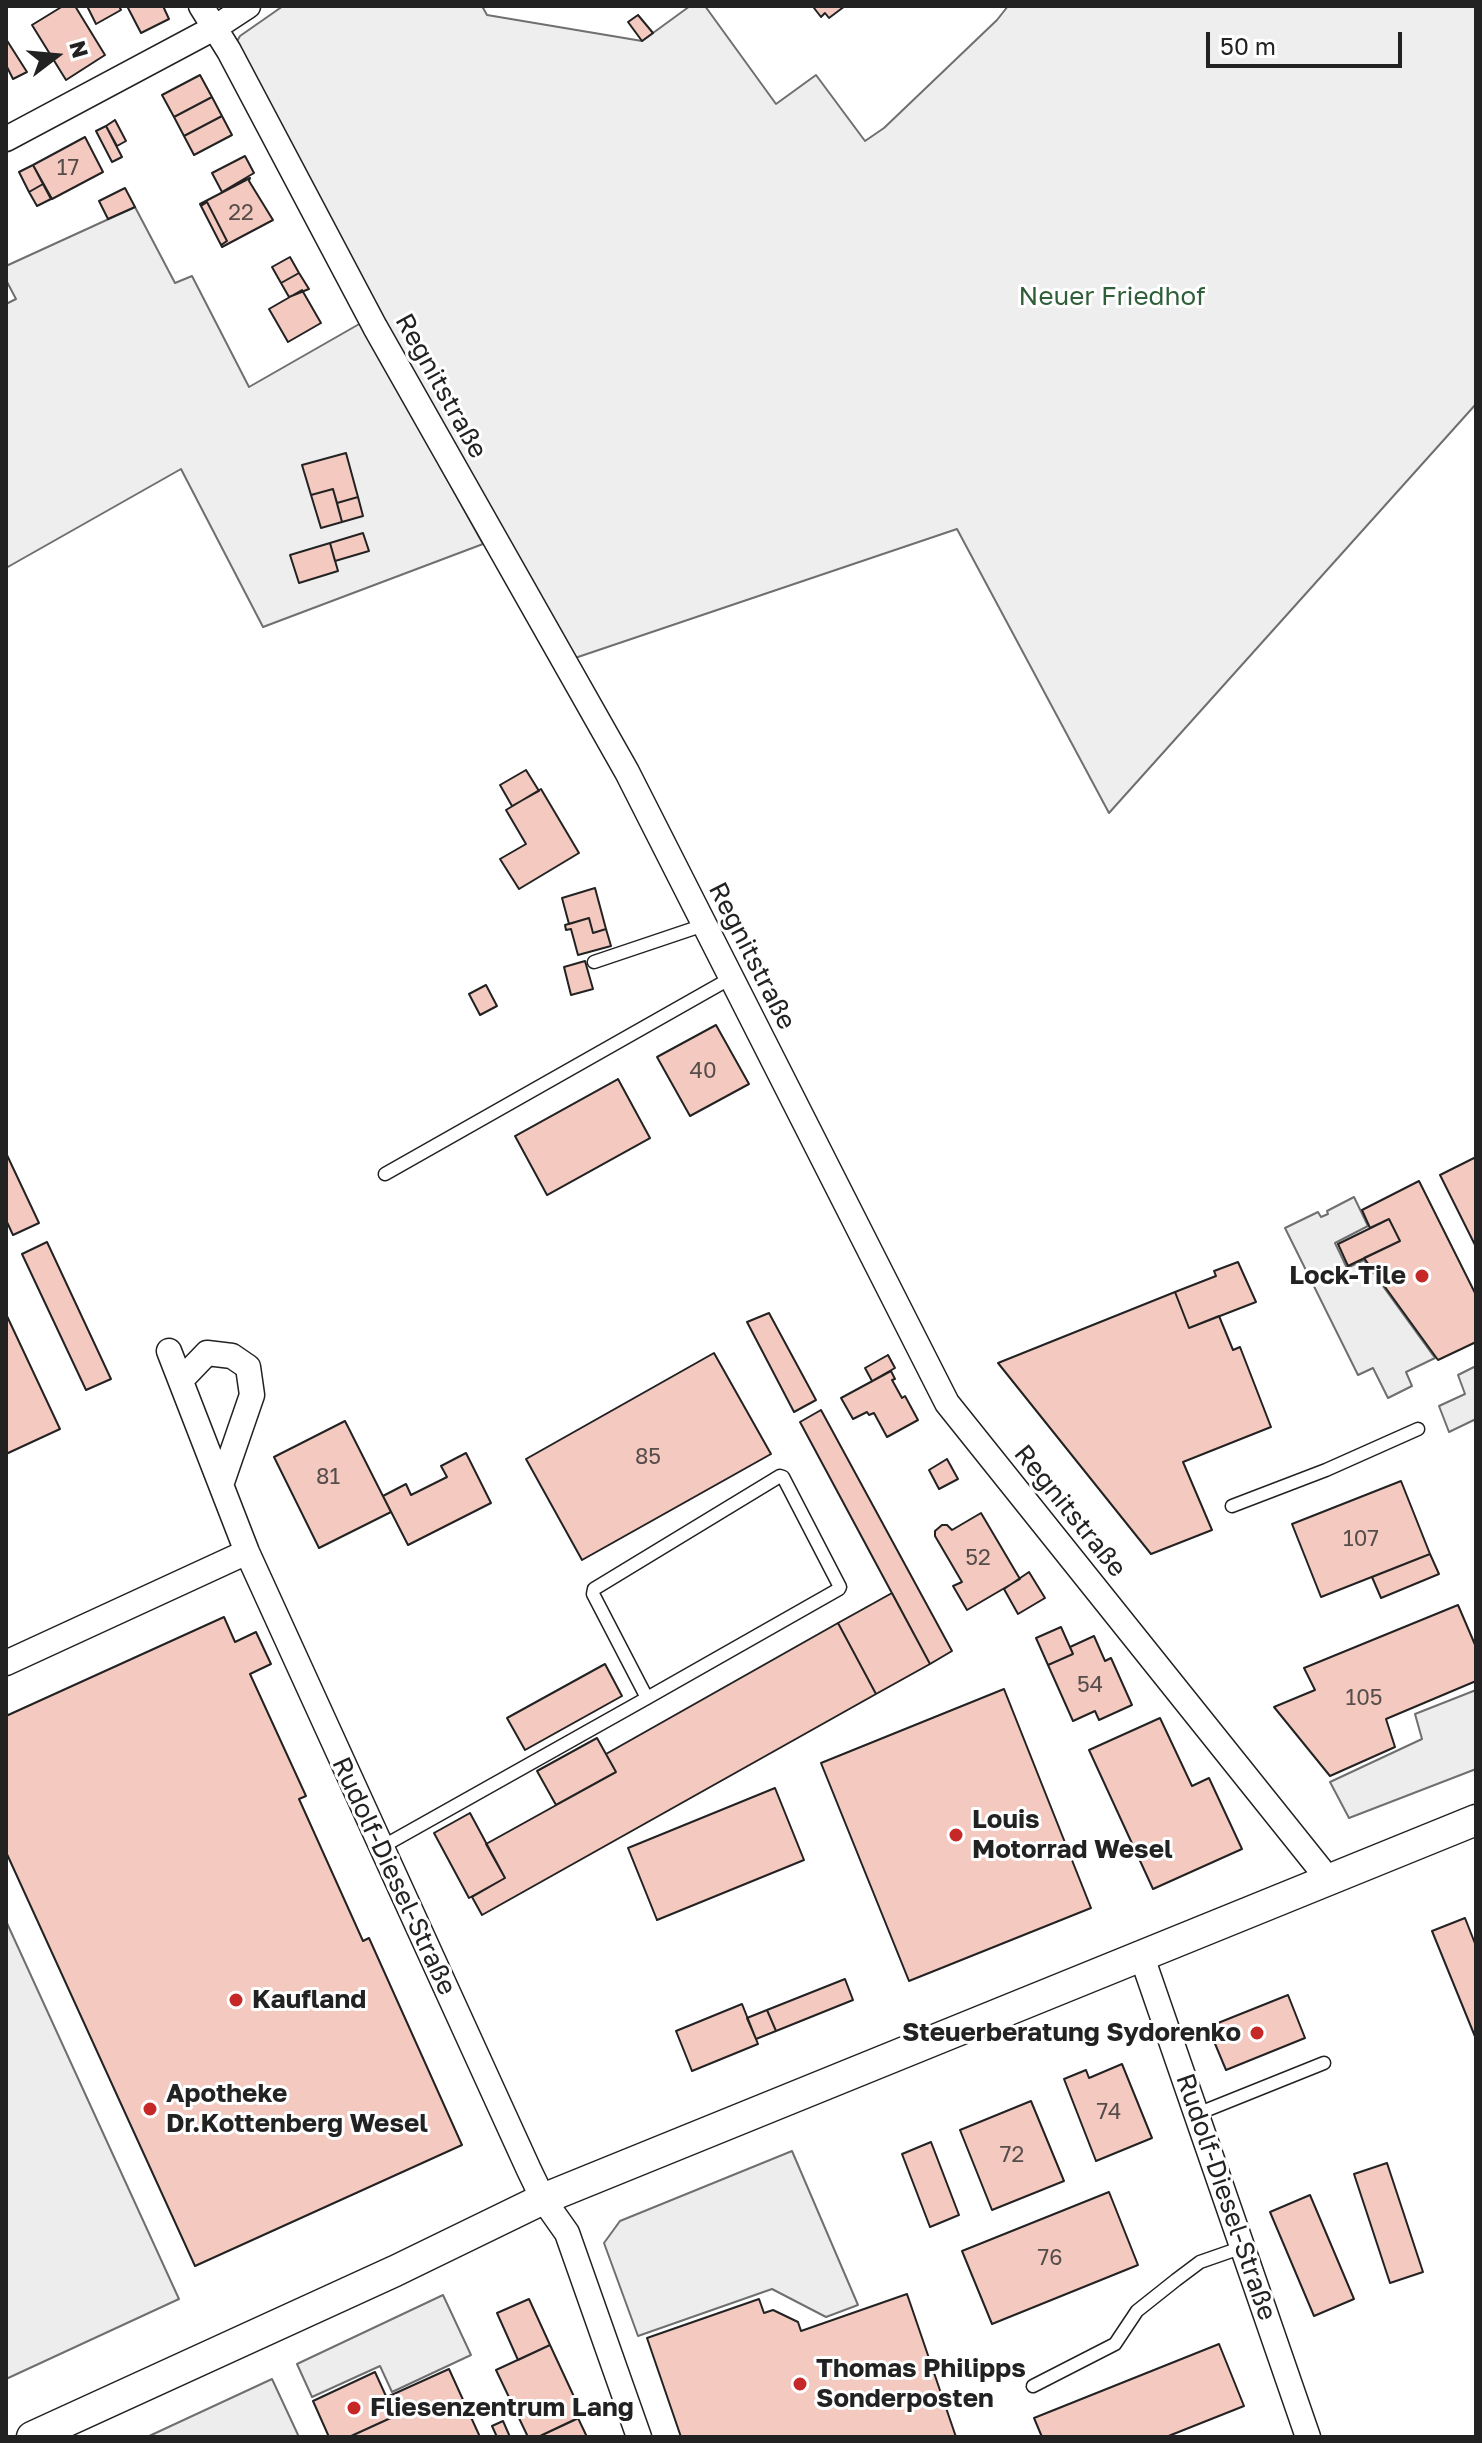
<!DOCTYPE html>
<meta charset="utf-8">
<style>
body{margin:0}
#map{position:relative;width:1482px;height:2443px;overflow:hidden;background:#fff;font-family:"Golos Text",sans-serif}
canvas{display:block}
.frame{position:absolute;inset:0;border:8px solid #222;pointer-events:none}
.north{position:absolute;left:16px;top:16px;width:80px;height:80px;-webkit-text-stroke:6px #fff;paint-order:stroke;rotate:74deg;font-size:22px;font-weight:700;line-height:32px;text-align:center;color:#222}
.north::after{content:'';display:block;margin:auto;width:28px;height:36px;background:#222;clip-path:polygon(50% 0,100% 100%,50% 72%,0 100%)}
.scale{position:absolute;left:1206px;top:32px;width:196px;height:36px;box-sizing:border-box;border:4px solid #222;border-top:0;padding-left:10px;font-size:24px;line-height:28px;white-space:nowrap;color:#222;-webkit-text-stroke:6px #fff;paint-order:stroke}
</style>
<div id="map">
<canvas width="1482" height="2443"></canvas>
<div class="frame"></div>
<div class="north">N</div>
<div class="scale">50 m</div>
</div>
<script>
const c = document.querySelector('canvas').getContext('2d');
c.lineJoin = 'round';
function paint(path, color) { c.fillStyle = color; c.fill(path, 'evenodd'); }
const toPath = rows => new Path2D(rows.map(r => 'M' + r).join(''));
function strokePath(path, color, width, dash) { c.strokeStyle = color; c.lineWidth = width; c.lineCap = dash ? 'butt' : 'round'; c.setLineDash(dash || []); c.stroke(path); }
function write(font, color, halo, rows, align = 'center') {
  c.font = font + ' "Golos Text",sans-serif'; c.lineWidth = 6; c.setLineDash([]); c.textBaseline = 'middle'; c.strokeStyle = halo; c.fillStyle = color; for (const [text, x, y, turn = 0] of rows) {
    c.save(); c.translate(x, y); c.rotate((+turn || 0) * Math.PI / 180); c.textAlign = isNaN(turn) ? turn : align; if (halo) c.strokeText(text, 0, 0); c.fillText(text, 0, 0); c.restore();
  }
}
const green = toPath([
 [283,6,482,6,487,15,642,41,690,6,705,6,776,104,816,75,865,141,884,128,997,20,1008,6,1476,6,1476,404,1109,813,957,529,572,659,396,346,236,43,240,36,283,6],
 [135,207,175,283,192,276,249,387,361,323,483,544,263,627,181,469,6,568,6,304,16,299,6,280,6,266,135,207]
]);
paint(green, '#eee');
strokePath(green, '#6f6f6f', 2);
const parking = toPath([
 [1354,1197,1368,1226,1335,1243,1347,1268,1364,1260,1435,1358,1406,1372,1412,1386,1388,1398,1373,1368,1358,1375,1285,1228,1318,1212,1321,1217,1328,1214,1327,1211,1354,1197],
 [1476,1366,1476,1419,1449,1432,1439,1406,1465,1394,1458,1375,1476,1366],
 [1476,1690,1476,1769,1349,1818,1330,1782,1422,1739,1415,1714,1476,1690],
 [6,1921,179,2299,6,2379,6,1921],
 [792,2151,858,2305,826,2317,772,2289,638,2336,604,2243,620,2221,792,2151],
 [443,2295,471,2355,392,2392,380,2366,312,2397,297,2364,443,2295],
 [272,2379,299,2437,147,2437,272,2379]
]);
paint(parking, '#ededed');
strokePath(parking, '#6f6f6f', 2);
const building = toPath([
 [63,6,75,6,105,55,66,80,32,25,63,6],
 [87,6,119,6,121,10,96,24,87,6],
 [127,6,163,6,169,19,141,33,127,6],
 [817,6,845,6,829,18,825,13,821,17,814,8,817,6],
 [638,15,653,33,642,41,628,22,638,15],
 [6,39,27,72,13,79,6,65,6,39],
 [200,75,212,97,174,117,162,95,200,75],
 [212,97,222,116,184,136,174,117,212,97],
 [222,116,232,135,194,155,184,136,222,116],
 [115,120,126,141,117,146,106,126,115,120],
 [106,126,122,157,112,162,96,131,106,126],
 [85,137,103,172,52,199,33,165,85,137],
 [245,156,254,173,222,192,212,173,245,156],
 [33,165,43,184,29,192,19,172,33,165],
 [250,178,249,181,273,220,222,247,221,245,227,241,207,202,201,206,200,204,250,178],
 [43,184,51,199,37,206,29,192,43,184],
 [125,188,135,207,108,219,99,201,125,188],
 [207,202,227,241,221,245,201,206,207,202],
 [290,257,299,273,281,283,272,267,290,257],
 [299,273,309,289,289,297,281,283,299,273],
 [302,290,321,323,288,342,269,309,302,290],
 [346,453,358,497,337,503,333,489,311,495,302,465,346,453],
 [333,489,342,522,321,528,311,495,333,489],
 [358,497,363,516,342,522,337,503,358,497],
 [363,533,369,551,335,561,330,543,363,533],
 [330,543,338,571,299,583,290,555,330,543],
 [526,770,539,791,512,806,500,785,526,770],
 [541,789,579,853,519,889,500,859,526,844,506,810,541,789],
 [595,888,606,929,593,933,589,918,569,924,562,898,595,888],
 [589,918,593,933,606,929,611,946,578,955,571,929,566,930,565,925,589,918],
 [585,961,593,989,571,995,564,967,585,961],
 [486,985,497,1006,480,1015,469,994,486,985],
 [716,1025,749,1084,690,1116,657,1057,716,1025],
 [618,1079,650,1138,547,1195,515,1136,618,1079],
 [6,1153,39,1223,13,1235,6,1220,6,1153],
 [1476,1157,1476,1247,1440,1175,1476,1157],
 [1419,1181,1476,1295,1476,1342,1438,1360,1364,1258,1400,1241,1389,1219,1370,1228,1362,1210,1419,1181],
 [1389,1219,1400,1241,1348,1266,1338,1244,1389,1219],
 [47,1242,111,1379,86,1390,22,1254,47,1242],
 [1238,1262,1256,1302,1189,1328,1175,1292,1216,1276,1214,1271,1238,1262],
 [1175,1292,1189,1328,1219,1316,1233,1350,1240,1347,1271,1427,1183,1462,1212,1530,1151,1554,998,1363,1175,1292],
 [769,1313,816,1400,794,1412,747,1322,769,1313],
 [6,1314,60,1429,6,1454,6,1314],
 [714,1353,771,1454,582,1560,526,1459,714,1353],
 [888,1355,895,1368,872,1381,865,1368,888,1355],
 [891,1371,895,1379,892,1380,902,1398,905,1396,918,1420,887,1437,874,1413,869,1415,867,1412,853,1419,841,1398,891,1371],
 [821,1410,952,1651,930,1664,800,1422,821,1410],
 [345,1421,391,1512,319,1548,274,1457,345,1421],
 [466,1453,491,1503,408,1545,383,1496,406,1484,411,1495,447,1477,441,1466,466,1453],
 [947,1459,958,1479,939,1489,929,1470,947,1459],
 [1401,1481,1430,1554,1321,1597,1292,1524,1401,1481],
 [981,1513,1020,1579,967,1610,953,1586,962,1582,935,1536,935,1531,942,1525,947,1525,952,1530,981,1513],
 [1430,1554,1439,1574,1381,1598,1372,1577,1430,1554],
 [1029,1572,1045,1598,1018,1614,1004,1589,1029,1572],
 [892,1593,930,1664,876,1694,838,1623,892,1593],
 [1458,1605,1476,1647,1476,1681,1386,1719,1395,1747,1330,1776,1274,1707,1315,1690,1304,1668,1458,1605],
 [224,1617,235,1642,256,1632,271,1664,250,1674,306,1796,299,1799,363,1941,369,1938,462,2145,195,2266,6,1852,6,1716,224,1617],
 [838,1623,876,1694,482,1915,472,1897,505,1878,486,1844,616,1772,606,1754,838,1623],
 [1061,1627,1073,1654,1048,1665,1036,1638,1061,1627],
 [1094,1636,1105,1661,1111,1658,1132,1705,1099,1720,1095,1711,1073,1721,1048,1665,1073,1654,1070,1647,1094,1636],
 [605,1664,622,1696,525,1750,507,1718,605,1664],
 [1004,1689,1091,1908,909,1981,821,1763,1004,1689],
 [1160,1718,1192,1786,1209,1778,1242,1849,1153,1889,1089,1750,1160,1718],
 [597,1738,616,1772,556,1805,537,1771,597,1738],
 [775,1788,804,1860,657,1920,628,1848,775,1788],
 [470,1813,505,1878,469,1898,434,1833,470,1813],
 [1465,1918,1476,1946,1476,2039,1432,1931,1465,1918],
 [845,1979,853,2000,776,2031,767,2010,845,1979],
 [1288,1995,1305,2038,1226,2070,1208,2027,1288,1995],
 [742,2004,758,2044,692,2071,676,2031,742,2004],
 [767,2010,776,2031,756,2039,747,2018,767,2010],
 [1122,2064,1152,2138,1096,2161,1064,2079,1086,2070,1089,2078,1122,2064],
 [1031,2101,1064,2181,992,2210,960,2130,1031,2101],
 [931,2142,959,2215,930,2227,902,2154,931,2142],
 [1387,2163,1423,2272,1390,2283,1354,2174,1387,2163],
 [1109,2192,1138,2265,992,2324,962,2251,1109,2192],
 [1310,2195,1354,2299,1314,2316,1270,2212,1310,2195],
 [907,2294,956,2437,681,2437,647,2338,759,2299,764,2313,773,2310,798,2322,801,2331,907,2294],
 [529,2299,550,2345,518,2360,497,2313,529,2299],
 [1219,2344,1244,2406,1166,2437,1042,2437,1034,2418,1219,2344],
 [550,2345,583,2416,538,2437,528,2437,496,2370,550,2345],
 [449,2369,480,2437,349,2437,395,2416,387,2397,449,2369],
 [375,2372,395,2416,349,2437,329,2437,313,2401,375,2372],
 [578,2418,587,2437,538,2437,578,2418],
 [503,2421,510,2437,497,2437,492,2426,503,2421]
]);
paint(building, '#f3c9c0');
strokePath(building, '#222', 2);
const service = toPath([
 [594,962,704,925],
 [385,1174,731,978],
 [1232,1506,1326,1470,1418,1429],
 [380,1848,647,1698,839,1589,840,1587,783,1477,780,1476,594,1589,593,1594,647,1698],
 [1197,2114,1324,2063],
 [1033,2386,1115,2344,1137,2311,1176,2280,1200,2262,1243,2247]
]);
const minor = toPath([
 [201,6,229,51,375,327,627,772,947,1403,1329,1880],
 [6,139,216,27,248,6],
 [169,1351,247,1552,529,2170,543,2199,567,2233,639,2437],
 [182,1379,207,1353,232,1356,248,1367,252,1395,222,1482],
 [6,1663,247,1552],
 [1142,1957,1308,2437]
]);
const tertiary = toPath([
 [32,2437,395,2271,543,2199,1476,1820]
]);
strokePath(service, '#222', 15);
strokePath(minor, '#222', 27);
strokePath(tertiary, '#222', 33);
strokePath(service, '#fff', 12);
strokePath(minor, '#fff', 24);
strokePath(tertiary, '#fff', 30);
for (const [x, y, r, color] of [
 [1422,1276,8,"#c62828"],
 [956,1835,8,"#c62828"],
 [236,2000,8,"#c62828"],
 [1257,2033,8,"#c62828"],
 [150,2109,8,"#c62828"],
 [800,2384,8,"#c62828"],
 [354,2408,8,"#c62828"]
]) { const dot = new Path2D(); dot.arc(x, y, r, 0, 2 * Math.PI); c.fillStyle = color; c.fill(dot); strokePath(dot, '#fff', 3); }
write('22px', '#564c4a', null, [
 ["17",68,168],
 ["22",241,213],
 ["40",703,1071],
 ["85",648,1457],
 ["81",328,1477],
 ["107",1361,1539],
 ["52",978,1558],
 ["54",1090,1685],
 ["105",1364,1698],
 ["74",1109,2112],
 ["72",1012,2155],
 ["76",1050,2258]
]);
write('26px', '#2f5e38', '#fff', [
 ["Neuer Friedhof",1112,297]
]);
write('26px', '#222', '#fff', [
 ["Regnitstraße",441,386,61],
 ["Regnitstraße",752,956,63],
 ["Regnitstraße",1070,1511,51],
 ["Rudolf-Diesel-Straße",394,1876,65],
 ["Rudolf-Diesel-Straße",1226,2197,71]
]);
write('bold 26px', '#222', '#fff', [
 ["Lock-Tile",1406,1276,"right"],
 ["Louis",972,1820],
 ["Motorrad Wesel",972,1850],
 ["Kaufland",252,2000],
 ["Steuerberatung Sydorenko",1241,2033,"right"],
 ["Apotheke",166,2094],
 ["Dr.Kottenberg Wesel",166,2124],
 ["Thomas Philipps",816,2369],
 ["Sonderposten",816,2399],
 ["Fliesenzentrum Lang",370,2408]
], 'left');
</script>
